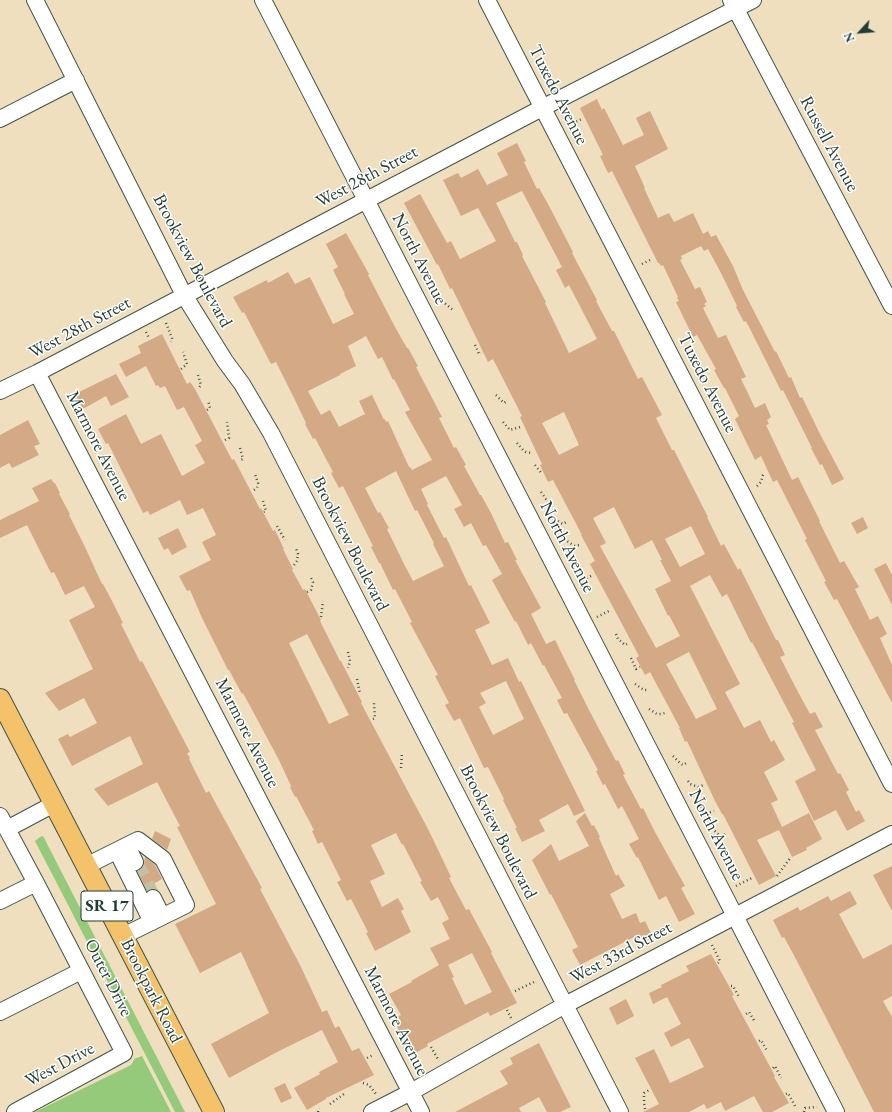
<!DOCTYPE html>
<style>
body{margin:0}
#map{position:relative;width:892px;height:1112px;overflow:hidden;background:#efdfbf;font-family:"EB Garamond",serif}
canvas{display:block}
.north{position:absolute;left:840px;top:12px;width:40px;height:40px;-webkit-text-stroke:3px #fff;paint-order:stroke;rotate:244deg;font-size:11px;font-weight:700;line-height:16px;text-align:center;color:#1f3d34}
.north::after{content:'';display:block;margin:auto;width:14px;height:18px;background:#1f3d34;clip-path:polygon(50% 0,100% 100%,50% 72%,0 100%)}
</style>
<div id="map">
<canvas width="892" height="1112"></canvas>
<div class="north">N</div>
</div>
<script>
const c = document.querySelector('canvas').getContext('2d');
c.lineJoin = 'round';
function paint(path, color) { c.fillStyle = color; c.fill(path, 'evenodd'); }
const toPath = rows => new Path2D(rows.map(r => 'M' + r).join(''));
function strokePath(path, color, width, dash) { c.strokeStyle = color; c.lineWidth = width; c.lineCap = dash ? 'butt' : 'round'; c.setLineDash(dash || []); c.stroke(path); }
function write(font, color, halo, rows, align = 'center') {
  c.font = font + ' "EB Garamond",serif'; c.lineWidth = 3; c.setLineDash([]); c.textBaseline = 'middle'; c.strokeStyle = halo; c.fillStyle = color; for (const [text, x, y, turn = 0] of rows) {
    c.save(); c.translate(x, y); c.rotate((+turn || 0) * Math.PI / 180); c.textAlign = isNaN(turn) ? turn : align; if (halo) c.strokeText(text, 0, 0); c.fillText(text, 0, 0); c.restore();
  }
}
paint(toPath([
 [43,836,185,1112,175,1112,35,841,40,837],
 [142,1056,171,1112,35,1112,131,1065,133,1062,134,1059]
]), '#96ca7b');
paint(toPath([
 [597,99,602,110,604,108,623,145,644,135,636,118,650,111,668,149,635,166,645,188,644,188,658,218,669,213,674,222,693,213,703,234,708,231,711,237,716,235,733,266,743,290,775,352,776,351,789,378,791,377,800,398,802,397,819,432,838,468,844,479,832,485,822,464,820,465,811,448,812,448,783,390,781,391,746,321,744,322,736,307,737,306,721,273,708,249,704,251,701,246,681,256,682,259,680,260,695,289,700,287,707,302,704,304,706,306,703,308,718,338,726,335,746,377,741,379,755,408,765,403,771,417,767,420,769,424,766,425,792,480,798,477,820,521,819,521,840,563,844,561,859,587,855,589,870,620,878,616,887,634,880,638,892,665,892,703,837,599,834,600,824,582,826,581,805,540,807,539,777,480,773,482,761,456,755,460,735,419,739,416,725,388,724,388,714,370,716,369,697,335,693,337,676,302,679,301,677,298,678,297,663,265,661,266,659,263,658,263,612,171,608,173,600,156,603,155,580,108],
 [517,143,526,161,524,162,537,189,539,188,548,204,573,252,572,253,597,300,596,301,612,331,614,331,638,379,642,377,662,415,656,418,672,450,674,450,683,468,708,517,707,517,721,546,724,544,738,570,740,568,776,640,778,640,785,655,780,657,797,690,810,714,815,712,823,727,815,730,838,774,840,773,849,790,846,792,856,812,859,810,865,821,847,831,836,810,814,821,795,781,816,770,792,723,794,722,752,642,751,643,727,594,722,597,710,575,690,586,740,684,725,692,744,728,760,720,771,742,774,740,785,760,764,772,778,800,771,803,782,827,809,813,822,839,806,848,807,850,792,857,779,830,757,840,776,876,759,885,723,814,722,814,715,801,687,741,685,742,679,728,680,728,650,672,645,675,636,658,639,656,590,564,595,561,581,535,582,535,553,480,548,482,540,465,542,464,520,417,522,416,493,359,488,362,452,288,450,289,438,264,437,265,404,203,420,194,447,243,451,241,460,259,496,241,478,208,461,216,443,180,458,173,461,178,478,169,487,185,508,175,497,153],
 [522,191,562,267,556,270,565,288,569,285,597,339,569,353,545,303,546,302,522,256,523,255,517,242,515,242,496,203],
 [564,412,579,445,559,455,542,423],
 [614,507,635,549,652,540,662,560,660,560,671,581,655,589,668,616,669,615,680,636,656,648,600,546,606,543,593,518],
 [691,526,705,554,680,567,665,539],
 [689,652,717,709,696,719,666,664],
 [346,233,369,274,368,275,395,327,407,348,408,348,418,366,416,367,442,417,439,418,454,448,456,447,466,465,464,466,480,495,481,495,491,513,505,543,508,542,517,560,515,560,541,608,531,614,546,644,555,640,575,680,574,680,589,710,616,761,618,760,625,774,623,775,641,809,643,808,655,832,685,886,681,888,695,914,679,922,666,896,659,900,638,857,637,858,629,844,639,839,622,806,618,809,605,784,603,785,596,771,598,770,567,713,564,714,557,700,562,698,544,665,543,666,531,643,528,645,516,621,515,622,492,580,502,574,486,545,483,546,471,523,464,527,454,509,462,505,446,476,421,489,428,504,427,505,444,538,446,537,469,586,471,585,490,623,475,630,492,665,508,658,519,682,521,681,585,811,574,816,568,804,539,820,545,831,522,842,515,828,517,828,503,800,504,799,488,767,484,768,460,718,454,721,445,705,449,703,435,676,438,675,410,623,412,622,395,589,393,590,380,563,379,563,371,547,373,546,343,486,339,488,331,473,333,472,315,438,313,439,305,424,306,423,295,400,276,362,271,364,244,312,242,313,233,297,267,280,268,283,288,272,295,284,310,277,333,324,354,314,344,294,345,294,333,270,338,267,326,244],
 [366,336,378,359,382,357,393,380,394,379,410,410,405,412,432,460,412,470,410,467,409,467,388,421,386,422,385,419,384,420,372,395,359,401,365,414,339,427,330,410,321,415,308,391,340,375,340,374,356,366,348,346],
 [396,471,415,511,417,510,434,543,433,544,444,566,413,581,404,564,387,529,389,528,380,512,378,513,365,488],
 [506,681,524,719,493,735,479,707,486,703,480,693],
 [162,334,187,384,190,382,195,389,232,460,234,459,260,509,261,508,273,531,275,530,284,549,283,549,293,569,292,570,303,590,305,589,321,620,320,621,340,661,341,661,362,702,361,703,429,831,451,877,449,878,466,910,469,909,492,952,491,953,517,1003,490,1016,488,1012,427,1044,428,1046,412,1055,393,1019,401,1015,389,994,412,982,411,981,439,965,430,948,450,939,442,923,449,919,438,897,431,901,420,882,422,881,403,844,402,845,396,833,371,845,385,874,370,881,382,907,398,898,404,909,401,911,411,932,375,951,366,933,368,932,351,899,347,901,337,882,341,880,322,842,318,844,312,831,314,830,296,796,295,797,290,787,291,786,279,760,243,693,242,694,229,670,228,670,202,618,190,590,187,591,179,576,211,560,202,542,216,535,203,508,187,515,180,500,150,515,148,511,143,513,108,443,106,444,98,429,126,414,141,444,161,434,182,476,205,463,195,445,202,441,184,407,177,410,165,386,160,388,158,385,156,386,146,366,126,377,119,364,141,353,138,346],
 [307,634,349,715,329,724,289,643],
 [472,953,492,992,465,1005,452,978,454,977,448,965],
 [116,374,129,397,111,406,106,396,83,409,75,394],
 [28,420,40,444,34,446,39,455,12,468,9,463,0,468,0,435],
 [51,479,54,483,55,483,60,493,59,494,70,514,69,515,85,547,102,584,103,584,110,597,123,623,121,624,140,662,142,661,151,678,190,752,187,753,190,758,189,759,206,793,209,791,262,888,260,889,301,967,322,1012,327,1010,335,1028,339,1026,352,1051,359,1048,374,1075,326,1098,326,1099,307,1110,294,1088,320,1074,319,1072,338,1062,322,1030,279,1051,229,1078,211,1044,269,1013,241,952,200,973,175,924,216,904,177,827,180,826,157,782,108,806,94,789,143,764,130,736,72,766,58,739,68,734,70,737,97,723,84,698,59,711,45,693,93,669,69,620,95,607,84,586,65,595,54,572,51,573,27,525,0,538,0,520,39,501,32,488],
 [863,517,868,528,857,534,851,523],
 [178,528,187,547,172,555,168,548,164,550,158,538],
 [886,563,892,575,892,605,874,569],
 [585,813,592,826,594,825,600,837,599,838,616,876,618,874,625,886,610,894,622,919,636,913,640,923,645,921,651,933,638,940,636,936,580,965,572,950,578,947,551,894,550,895,532,860,551,844,559,861,589,846,576,821],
 [155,831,171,839,167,850,152,839],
 [145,857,155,865,162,879,153,884,155,889,149,889,147,891,137,871,143,867],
 [892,866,892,911,873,875],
 [850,891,857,904,839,914,863,959,892,944,892,996,883,1001,892,1017,892,1112,874,1112,797,961,784,937,782,938,773,920,798,907,800,911,828,896,831,901],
 [711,954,734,995,732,996,775,1076,774,1077,789,1103,772,1112,763,1112,754,1096,725,1111,721,1102,707,1109,704,1104,689,1112,643,1112,659,1104,635,1058,654,1049,670,1083,704,1067,689,1038,671,1047,664,1033,681,1024,667,997,653,1004,649,993,662,987,661,985,689,971,686,966],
 [626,999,634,1016,617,1025,609,1008],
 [539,1043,571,1107,560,1112,547,1112,539,1097,519,1108,521,1112,455,1112,508,1084,500,1071,513,1064,510,1058],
 [285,1083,292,1098,281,1103,274,1088]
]), '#d3a986');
strokePath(toPath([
 [135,862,153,898]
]), '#c5bfa3', 16, [16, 8]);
const minor = toPath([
 [35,0,184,295,225,361,242,384,271,433,620,1112],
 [263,0,836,1112],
 [487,0,892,784],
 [731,0,892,306],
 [0,119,76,80],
 [37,373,421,1112],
 [0,391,37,373,542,108,753,0],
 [0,816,36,883,124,1053,15,1112],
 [7,829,54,804],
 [127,846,135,862],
 [117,851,152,922],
 [86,866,138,840,163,859,186,905,123,936],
 [153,898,162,916],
 [0,901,36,883],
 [0,1012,81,971],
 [372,1112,411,1092,565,1005,892,834]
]);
const major = toPath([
 [0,699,214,1112]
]);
strokePath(minor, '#3e5549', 18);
strokePath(major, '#3e5549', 22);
strokePath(toPath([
 [569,125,582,119],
 [642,264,650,260],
 [418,267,428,262],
 [442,301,453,310],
 [166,323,172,338,171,342],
 [146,332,149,338],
 [475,345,479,354,481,353],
 [181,369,187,364,183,352],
 [198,375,201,385,198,389],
 [496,395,504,403,507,401],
 [207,410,210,408,208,400],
 [503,422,510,430,520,427],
 [225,440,229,438,227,422],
 [517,443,523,450,526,452,531,453],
 [240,448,243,459,240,460],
 [535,465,542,474],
 [757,486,761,482,763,475,765,473],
 [254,490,257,488,258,483,255,474],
 [541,492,546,499,550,500,553,499],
 [263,501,266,511,264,512],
 [551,517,561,523,563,524,568,521],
 [277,526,285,540],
 [564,539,573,545,575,546,579,545],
 [294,565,297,561,298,554,296,548],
 [579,581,591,576],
 [307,592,311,590,313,582,310,576],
 [321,617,323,601],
 [597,617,609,611],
 [616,634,618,639,625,645,627,644],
 [348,652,350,661,348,668],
 [631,658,636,669,640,667],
 [357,679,360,694],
 [635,684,644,690,649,690],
 [649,709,657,714,661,714,665,713],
 [373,719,375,718,374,703],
 [673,756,681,764,683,765,688,762],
 [401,768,402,752],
 [688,781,690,784,698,787,704,785],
 [699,803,705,812,708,813,714,811],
 [712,828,719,835,722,836,725,834],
 [777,876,791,857],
 [736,886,752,878],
 [712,945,720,961,718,963],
 [731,986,733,986,739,997],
 [515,991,534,982],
 [507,1010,511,1018],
 [746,1014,749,1012,755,1022],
 [759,1041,761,1040,767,1051],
 [431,1047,439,1061],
 [367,1058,373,1055],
 [773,1068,775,1066,781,1078],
 [363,1083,369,1085,376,1094],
 [786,1094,788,1093,795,1106],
 [330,1104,344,1094,342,1093],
 [645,1109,644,1102,644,1093,649,1090],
 [318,1112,319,1108],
 [804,1112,805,1108,817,1107]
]), '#3e5549', 2.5, [1, 3]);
strokePath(minor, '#fff', 16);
strokePath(major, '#f4c26a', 20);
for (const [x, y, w] of [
 [107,906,52]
]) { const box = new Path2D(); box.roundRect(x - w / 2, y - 15, w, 30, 3); c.fillStyle = '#fff'; c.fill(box); strokePath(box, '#1f3d34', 1); }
write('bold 17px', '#1f3d34', null, [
 ["SR 17",107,906]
]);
write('18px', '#1f3d34', '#fff', [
 ["Tuxedo Avenue",558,95,63],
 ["Russell Avenue",829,144,62],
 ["West 28th Street",367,177,-28],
 ["North Avenue",419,259,63],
 ["Brookview Boulevard",192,261,62],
 ["West 28th Street",80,328,-28],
 ["Tuxedo Avenue",707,383,63],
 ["Marmore Avenue",98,446,63],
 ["Brookview Boulevard",350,544,63],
 ["North Avenue",567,547,63],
 ["Marmore Avenue",247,733,63],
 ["Brookview Boulevard",498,832,63],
 ["North Avenue",716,835,63],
 ["West 33rd Street",621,953,-28],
 ["Outer Drive",108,978,63],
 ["Brookpark Road",151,991,63],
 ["Marmore Avenue",396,1021,63],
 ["West Drive",60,1065,-28]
]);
</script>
